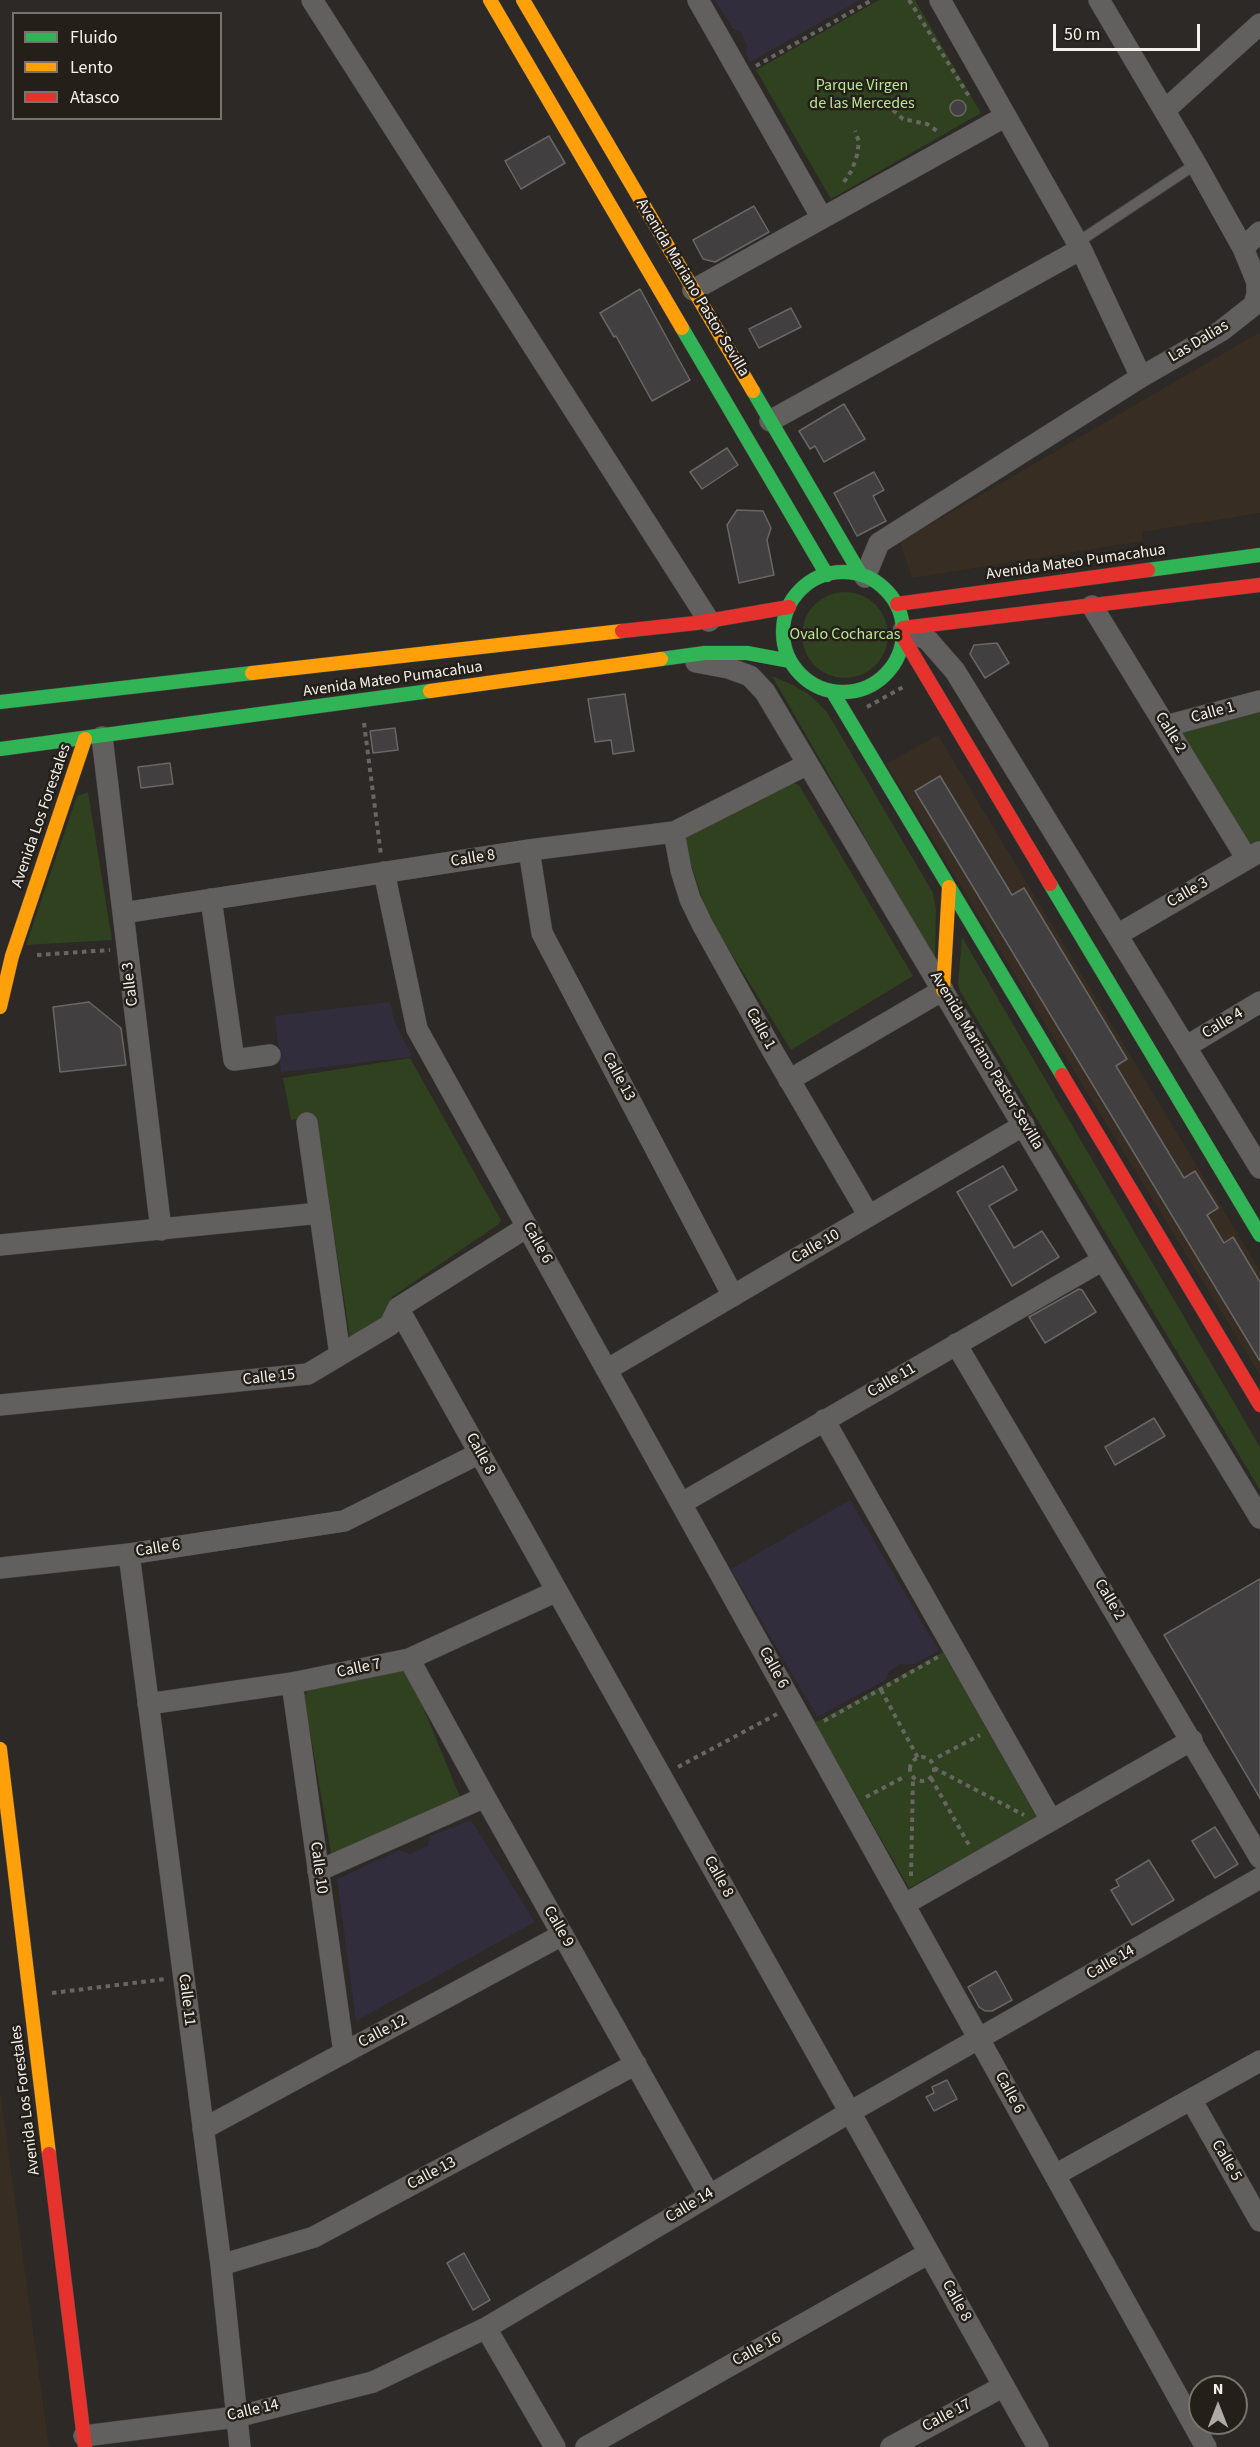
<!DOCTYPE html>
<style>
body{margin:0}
#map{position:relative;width:1260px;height:2447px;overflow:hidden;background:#2c2926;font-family:"Source Sans 3",sans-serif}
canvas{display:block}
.legend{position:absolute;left:12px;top:12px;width:210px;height:108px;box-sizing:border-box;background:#251f19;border:2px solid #78736d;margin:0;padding:8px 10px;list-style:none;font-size:18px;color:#f4f0ec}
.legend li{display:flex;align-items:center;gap:12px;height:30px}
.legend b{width:30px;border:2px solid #78736d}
.north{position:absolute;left:1188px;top:2375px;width:60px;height:60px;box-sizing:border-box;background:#251f19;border:2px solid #78736d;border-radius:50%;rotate:0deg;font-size:16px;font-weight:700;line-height:24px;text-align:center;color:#f4f0ec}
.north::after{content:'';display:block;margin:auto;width:21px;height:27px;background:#aeaaa7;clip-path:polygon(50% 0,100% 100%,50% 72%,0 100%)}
.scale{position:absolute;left:1053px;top:24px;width:147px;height:27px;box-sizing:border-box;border:3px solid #f4f0ec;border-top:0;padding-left:8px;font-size:18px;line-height:21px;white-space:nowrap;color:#f4f0ec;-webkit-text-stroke:4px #251f19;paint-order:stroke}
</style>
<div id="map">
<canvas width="1260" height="2447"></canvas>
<ul class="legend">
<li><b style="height:8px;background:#30b455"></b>Fluido</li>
<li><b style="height:8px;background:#ff9f0a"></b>Lento</li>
<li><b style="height:8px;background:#e5322d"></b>Atasco</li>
</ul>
<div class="north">N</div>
<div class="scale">50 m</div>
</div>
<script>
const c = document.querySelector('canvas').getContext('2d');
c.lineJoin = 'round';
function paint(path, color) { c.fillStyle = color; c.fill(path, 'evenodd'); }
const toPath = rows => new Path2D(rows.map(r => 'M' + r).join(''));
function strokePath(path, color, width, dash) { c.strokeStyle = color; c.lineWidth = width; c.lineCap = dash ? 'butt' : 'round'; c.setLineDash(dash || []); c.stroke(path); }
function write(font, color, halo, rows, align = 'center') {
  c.font = font + ' "Source Sans 3",sans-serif'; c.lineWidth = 5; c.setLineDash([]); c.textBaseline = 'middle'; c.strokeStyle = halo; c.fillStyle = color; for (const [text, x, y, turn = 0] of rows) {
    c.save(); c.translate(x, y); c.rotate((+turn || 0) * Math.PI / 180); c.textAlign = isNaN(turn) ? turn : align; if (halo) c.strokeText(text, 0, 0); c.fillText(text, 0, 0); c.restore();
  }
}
paint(toPath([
 [1260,332,1260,513,1142,532,1143,541,912,578,900,542],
 [938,735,1260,1271,1260,1375,886,764],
 [0,2090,49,2447,0,2447]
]), '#372d23');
paint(toPath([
 [715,0,860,0,750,62,746,52,747,45,740,31,733,29],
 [390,1002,394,1020,411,1054,410,1057,281,1072,275,1016],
 [850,1500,939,1651,914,1664,900,1664,888,1672,887,1679,817,1717,731,1569],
 [471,1820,535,1922,356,2021,337,1879,400,1850,410,1854,428,1846,430,1836]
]), '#322d3c');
paint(toPath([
 [879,0,915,0,981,113,831,199,756,70],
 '802 635a43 43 0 1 1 86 0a43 43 0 1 1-86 0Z',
 [772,676,793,685,810,695,827,712,933,893,936,909,935,959],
 [1260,713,1260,841,1247,848,1179,732],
 [790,782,799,785,913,976,791,1050,708,916,685,846,684,837],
 [88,792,112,940,26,945,77,796],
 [962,937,1260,1447,1260,1490,960,991,958,984],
 [410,1058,501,1220,499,1224,392,1297,383,1323,350,1338,316,1116,291,1120,283,1078],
 [943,1652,1037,1818,909,1888,815,1723],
 [407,1668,460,1797,338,1857,331,1853,304,1697,309,1688]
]), '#2f411e');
const building = toPath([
 '950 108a8 8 0 1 1 16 0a8 8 0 1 1-16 0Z',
 [549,136,565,163,521,189,505,161,549,136],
 [754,206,769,232,715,262,703,259,693,240,754,206],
 [640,289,690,380,652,401,616,336,614,337,600,313,640,289],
 [791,308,801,327,759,348,749,329,791,308],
 [844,404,865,439,824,462,815,446,810,449,799,431,844,404],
 [727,448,738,465,702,489,690,472,727,448],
 [874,472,884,490,873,496,886,521,857,536,834,493,874,472],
 [737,510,763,511,771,528,767,540,774,575,739,583,727,525,737,510],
 [997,643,1009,663,985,678,970,654,974,645,997,643],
 [625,694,634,751,613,754,611,740,595,742,588,699,625,694],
 [395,728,398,750,373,753,370,731,395,728],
 [170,763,173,784,141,788,138,767,170,763],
 [940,776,1012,895,1024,888,1127,1059,1116,1066,1184,1178,1195,1171,1218,1208,1207,1215,1224,1243,1233,1237,1260,1282,1260,1361,915,791,940,776],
 [89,1002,121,1028,126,1065,60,1072,53,1007,89,1002],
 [1003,1166,1017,1190,989,1206,1014,1248,1042,1231,1059,1257,1012,1286,957,1192,1003,1166],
 [1079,1289,1082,1290,1096,1312,1045,1343,1029,1317,1079,1289],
 [1154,1418,1165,1436,1115,1465,1105,1447,1154,1418],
 [1260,1579,1260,1798,1164,1635,1260,1579],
 [1215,1827,1238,1864,1215,1878,1192,1841,1215,1827],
 [1149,1860,1174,1900,1132,1925,1111,1890,1119,1886,1116,1880,1149,1860],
 [996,1971,1012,2000,992,2011,985,2011,979,2007,968,1987,996,1971],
 [947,2080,957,2099,934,2111,926,2097,934,2093,932,2087,947,2080],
 [464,2253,490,2300,473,2310,447,2263,464,2253]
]);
paint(building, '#413f3f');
strokePath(building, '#686666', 1.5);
const lane = toPath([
 [1078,242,1196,164]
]);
const street = toPath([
 [312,0,709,621],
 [698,0,822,218],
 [940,0,1081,249,1141,377],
 [1165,110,1260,24],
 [1243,248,1260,232],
 [693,290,1006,116],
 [770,421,1081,249],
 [865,577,879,543,1141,377,1221,331,1254,305,1257,294,1257,282,1243,248,1196,164,1099,0],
 [1092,606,1247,859],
 [903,631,927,639,955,671,1260,1168],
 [696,662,728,668,750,676,765,692,1103,1260,1260,1518],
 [1166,726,1260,701],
 [102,737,161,1230],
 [674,832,681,870,690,899,702,924,772,1050,869,1216],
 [529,850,542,933,733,1296],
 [384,872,417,1029,1206,2447],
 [211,899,234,1060,270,1055],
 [123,913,529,850,674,832,808,764],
 [1117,935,1259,852],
 [1187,1046,1260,1002],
 [789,1080,943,990],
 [307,1123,340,1355],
 [0,1245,320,1213],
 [398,1308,1038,2447],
 [956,1344,1260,1858],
 [608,1369,1024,1125],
 [0,1405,308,1374,390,1325,398,1308,527,1227],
 [824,1420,1051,1820],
 [682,1503,1103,1260],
 [129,1554,221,2265,240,2447],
 [0,1568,129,1554,344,1521,480,1453],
 [409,1659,485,1797,709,2195],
 [292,1683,344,2053],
 [148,1704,292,1683,409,1659,557,1591],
 [318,1871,485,1797],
 [905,1904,1192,1740],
 [1192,2101,1260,2221],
 [203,2129,562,1935],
 [1055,2175,1260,2061],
 [221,2265,314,2237,636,2064],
 [486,2328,555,2447],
 [84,2436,236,2417,373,2382,486,2328,850,2112,1260,1878],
 [586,2447,929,2253],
 [891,2447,1004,2386]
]);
const fast = toPath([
 [682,328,827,575],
 [753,391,861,575],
 [1148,570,1260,555],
 '783 632a60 60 0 1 1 120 0a60 60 0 1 1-120 0Z',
 [661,659,705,653,747,653,790,661],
 [832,691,1062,1075],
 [0,702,252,673],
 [0,749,430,691],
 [1050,884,1260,1235]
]);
const slow = toPath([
 [490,0,682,328],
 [523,0,753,391],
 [252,673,622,631],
 [430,691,661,659],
 [943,990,949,887],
 [0,1007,12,956,85,739],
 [0,1749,49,2154]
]);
const jam = toPath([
 [897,604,1148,570],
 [903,628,1260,585],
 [622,631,696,623,789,607],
 [904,639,1050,884],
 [1062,1075,1260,1405],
 [49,2154,85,2447]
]);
strokePath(lane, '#494644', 12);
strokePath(street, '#494644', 22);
strokePath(fast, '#494644', 15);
strokePath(slow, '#494644', 15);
strokePath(jam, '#494644', 15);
strokePath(toPath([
 [909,0,970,98],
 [756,66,872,0],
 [893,110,903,119,927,124,940,133],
 [844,182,852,170,857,155,859,142,855,131],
 [867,707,905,686],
 [364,723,381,855],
 [37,955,110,950],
 [881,1690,918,1758],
 [824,1721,938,1657],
 '910 1769a12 12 0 1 1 24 0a12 12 0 1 1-24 0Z',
 [938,1757,980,1735],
 [678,1767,777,1714],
 [934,1768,1024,1815],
 [931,1778,969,1845],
 [866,1797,904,1777],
 [911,1876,913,1778],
 [52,1993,166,1979]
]), '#686663', 4, [4.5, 4.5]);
strokePath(lane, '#62605e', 10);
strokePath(street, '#62605e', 21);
strokePath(fast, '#30b455', 14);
strokePath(slow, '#ff9f0a', 14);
strokePath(jam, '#e5322d', 14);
write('16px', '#b7e694', '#251f19', [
 ["Parque Virgen",862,86],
 ["de las Mercedes",862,104],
 ["Ovalo Cocharcas",845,635]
]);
write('16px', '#f4f0ec', '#251f19', [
 ["Avenida Mariano Pastor Sevilla",692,288,59],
 ["Las Dalias",1199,342,-31],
 ["Avenida Mateo Pumacahua",1076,563,-8],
 ["Avenida Mateo Pumacahua",393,680,-8],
 ["Calle 1",1213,713,-15],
 ["Calle 2",1170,733,58],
 ["Avenida Los Forestales",42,816,-71],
 ["Calle 8",473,859,-9],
 ["Calle 3",1188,893,-30],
 ["Calle 3",131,984,-97],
 ["Calle 4",1223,1024,-31],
 ["Calle 1",760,1029,61],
 ["Avenida Mariano Pastor Sevilla",986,1061,59],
 ["Calle 13",618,1077,62],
 ["Calle 6",537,1243,61],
 ["Calle 10",816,1247,-30],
 ["Calle 15",269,1378,-6],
 ["Calle 11",892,1381,-30],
 ["Calle 8",480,1454,61],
 ["Calle 6",158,1549,-9],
 ["Calle 2",1109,1600,59],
 ["Calle 6",773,1668,61],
 ["Calle 7",359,1669,-12],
 ["Calle 10",318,1868,82],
 ["Calle 8",718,1877,61],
 ["Calle 9",558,1927,60],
 ["Calle 14",1111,1963,-30],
 ["Calle 11",186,2000,83],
 ["Calle 12",383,2032,-28],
 ["Calle 6",1009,2093,61],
 ["Avenida Los Forestales",26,2100,-97],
 ["Calle 5",1226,2161,60],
 ["Calle 13",432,2174,-28],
 ["Calle 14",690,2206,-31],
 ["Calle 8",956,2301,61],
 ["Calle 16",757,2350,-29],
 ["Calle 14",253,2411,-13],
 ["Calle 17",947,2416,-28]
]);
</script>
